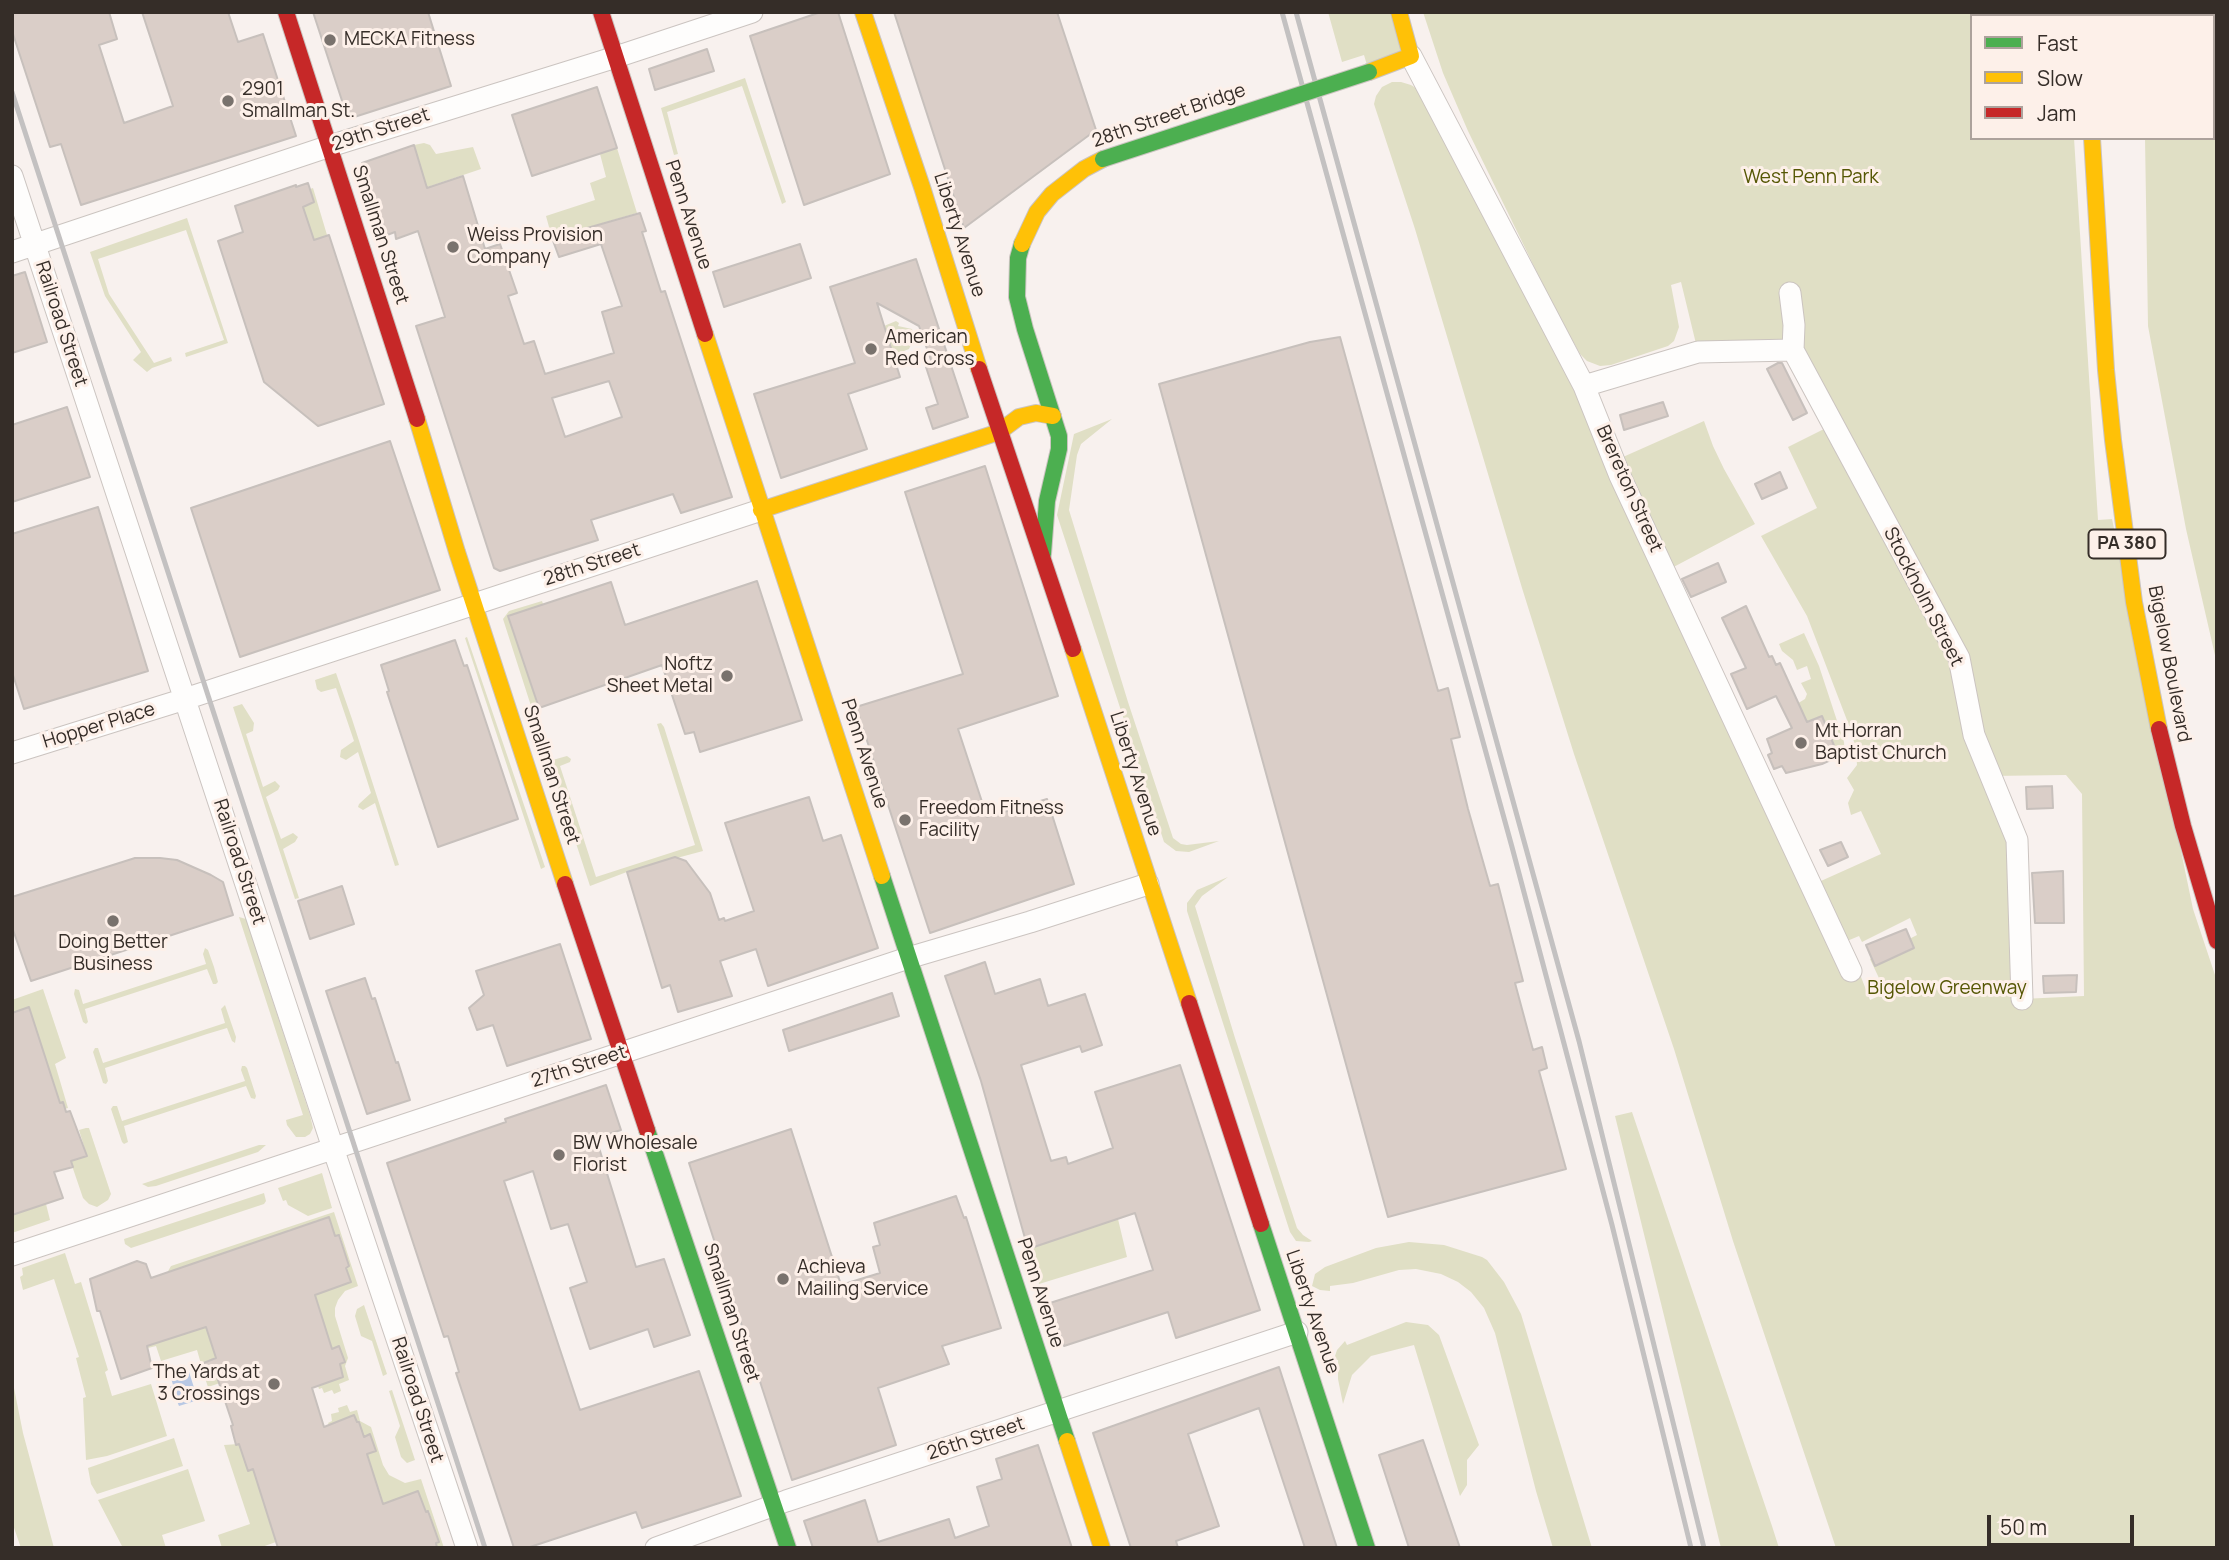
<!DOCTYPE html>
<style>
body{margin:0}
#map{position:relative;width:2229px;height:1560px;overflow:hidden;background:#f8f1ee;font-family:Manrope,sans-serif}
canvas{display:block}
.frame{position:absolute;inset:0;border:14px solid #352d28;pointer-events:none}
.legend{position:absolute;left:1970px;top:14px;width:245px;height:126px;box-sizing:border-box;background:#fdf0e9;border:2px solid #ada29c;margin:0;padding:9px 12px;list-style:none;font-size:21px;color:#352d28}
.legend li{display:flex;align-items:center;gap:14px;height:35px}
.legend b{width:35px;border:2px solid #ada29c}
.scale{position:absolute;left:1987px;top:1515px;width:147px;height:32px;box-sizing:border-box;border:4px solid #352d28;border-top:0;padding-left:9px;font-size:21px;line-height:24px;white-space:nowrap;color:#352d28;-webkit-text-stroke:5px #fdf0e9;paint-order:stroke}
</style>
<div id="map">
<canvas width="2229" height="1560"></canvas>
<div class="frame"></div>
<ul class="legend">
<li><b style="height:9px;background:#4caf50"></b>Fast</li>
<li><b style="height:9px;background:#ffc107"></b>Slow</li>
<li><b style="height:9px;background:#c62828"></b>Jam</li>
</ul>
<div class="scale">50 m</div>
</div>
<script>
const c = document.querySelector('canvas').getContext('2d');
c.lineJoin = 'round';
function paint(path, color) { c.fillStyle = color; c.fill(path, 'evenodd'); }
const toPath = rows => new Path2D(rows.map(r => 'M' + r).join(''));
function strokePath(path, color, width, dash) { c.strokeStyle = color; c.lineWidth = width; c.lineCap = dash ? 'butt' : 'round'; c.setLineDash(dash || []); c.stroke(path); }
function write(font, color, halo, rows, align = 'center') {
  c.font = font + ' Manrope,sans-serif'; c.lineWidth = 6; c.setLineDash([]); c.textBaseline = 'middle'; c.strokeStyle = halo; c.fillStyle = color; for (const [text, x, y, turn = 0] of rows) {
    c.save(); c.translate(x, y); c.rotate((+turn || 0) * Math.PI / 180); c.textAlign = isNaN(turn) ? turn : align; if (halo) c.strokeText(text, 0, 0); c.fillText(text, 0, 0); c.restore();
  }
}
paint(toPath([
 [1328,12,1399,12,1411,56,1369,72,1364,55,1342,62],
 [1423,12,2067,12,2068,16,1972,16,1972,138,2074,138,2098,520,2112,519,2193,909,2217,981,2217,1548,1836,1548,1733,1241,1674,1049,1574,754,1522,588,1415,229,1374,104,1376,96,1382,87,1392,82,1401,82,1411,85,1419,90,1614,461,1704,421,1713,446,1724,469,1755,524,1666,571,1812,885,1881,854,1861,811,1851,815,1848,803,1854,790,1847,778,1857,765,1856,749,1850,728,1807,616,1761,536,1817,508,1788,447,1832,425,1793,350,1698,352,1681,282,1671,285,1679,327,1674,341,1668,346,1611,365,1600,366,1587,361,1580,354,1550,299,1468,131,1443,73],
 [2066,775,2082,794,2084,996,2022,999,2017,840,1990,776],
 [1910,918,1917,935,1870,959,1886,993,1870,1000,1847,941,1859,936,1862,942],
 [2141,12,2217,12,2217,664,2186,529,2148,326,2145,138,2213,138,2213,16,2141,16],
 [745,78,786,202,782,204,742,86,667,112,678,154,674,155,661,108],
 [424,143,430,145,436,154,473,147,481,169,392,199,383,196,373,199,369,185,420,168,414,145],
 [617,148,637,213,552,238,546,216,595,200,590,183,606,177,600,154],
 [313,188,327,235,314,240,303,207,314,202,310,189],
 [187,218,228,343,186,357,185,353,224,340,186,230,98,259,109,294,154,363,171,357,172,361,152,368,147,372,133,360,141,352,105,296,90,252],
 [896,321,899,323,898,326,912,329,914,338,909,349,894,355,884,326],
 [1112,419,1081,444,1077,455,1069,510,1128,702,1173,838,1181,844,1187,845,1219,841,1189,852,1176,851,1164,842,1057,515,1074,434],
 [542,601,543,604,509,616,537,704,531,706,503,619,509,611],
 [1804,633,1819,666,1844,742,1845,756,1838,763,1835,748,1822,717,1800,725,1789,723,1785,715,1785,711,1805,699,1807,694,1801,683,1811,679,1807,666,1797,670,1793,660,1782,651,1779,644],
 [467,637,545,867,541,869,465,638],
 [336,673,352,719,399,865,395,866,375,803,363,810,358,807,359,804,371,793,358,752,346,760,340,757,341,750,354,741,336,688,321,692,317,689,315,680],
 [242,704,254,723,253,731,246,734,263,787,275,781,280,786,278,790,266,797,281,839,293,833,298,837,295,842,283,849,299,898,295,899,233,707],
 [661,723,664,727,703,851,632,870,590,886,549,761,567,756,571,759,570,762,560,766,596,877,695,845,657,724],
 [1228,877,1202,896,1195,906,1235,1038,1297,1228,1303,1235,1312,1241,1309,1242,1296,1241,1290,1232,1187,911,1187,903,1197,890],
 [239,917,246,919,310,1115,313,1128,310,1134,305,1137,296,1137,287,1125,286,1120,303,1115],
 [205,948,208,950,214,967,218,982,216,984,213,984,207,969,85,1009,88,1022,86,1024,83,1022,74,994,75,989,79,990,83,1004,102,998,206,964,203,954],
 [43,989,66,1058,55,1064,68,1108,65,1109,63,1102,60,1103,29,1008,12,1013,12,1000],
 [225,1005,236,1037,235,1043,232,1041,227,1028,207,1034,105,1068,108,1081,106,1084,103,1083,93,1052,95,1048,98,1048,103,1063,225,1023,221,1009],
 [242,1066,245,1066,247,1068,256,1096,255,1099,251,1098,246,1086,124,1126,128,1142,124,1144,122,1142,111,1109,113,1106,117,1106,122,1121,245,1081,241,1070],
 [1632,1112,1772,1526,1779,1548,1721,1548,1615,1116],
 [86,1128,89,1128,111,1194,108,1200,97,1207,89,1204,83,1198,68,1154,74,1153,76,1160,87,1156,79,1130],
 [259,1145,266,1145,258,1152,156,1186,148,1187,142,1184],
 [322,1173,332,1208,308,1216,288,1205,286,1200,283,1201,278,1188],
 [264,1193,266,1201,264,1204,131,1248,125,1244,124,1239],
 [46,1204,50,1220,12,1233,12,1215],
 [334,1212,358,1286,345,1291,338,1300,335,1308,335,1316,348,1358,345,1366,349,1380,339,1384,341,1391,334,1394,332,1390,324,1393,322,1388,319,1389,318,1386,343,1377,340,1364,344,1362,339,1346,332,1349,318,1303,312,1293,351,1282,346,1268,349,1266,340,1235,335,1236,329,1217,315,1221,316,1224,288,1230,288,1232,167,1273,171,1266],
 [1118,1219,1127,1257,1039,1284,1028,1249],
 [1409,1242,1444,1245,1482,1257,1487,1260,1504,1282,1521,1314,1592,1548,1553,1548,1536,1491,1495,1333,1484,1308,1471,1292,1458,1282,1441,1274,1416,1269,1399,1270,1353,1283,1330,1286,1330,1291,1320,1290,1312,1286,1315,1274,1325,1267,1376,1248],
 [65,1253,75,1284,81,1282,108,1370,105,1372,112,1396,151,1384,167,1436,107,1456,86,1460,83,1398,86,1397,76,1358,79,1357,54,1279,23,1290,20,1277,23,1275,22,1268],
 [364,1305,387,1374,383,1376,372,1341,361,1336,355,1316,357,1309],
 [1406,1322,1428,1325,1439,1335,1479,1445,1467,1460,1467,1485,1460,1496,1414,1345,1371,1356,1352,1375,1343,1404,1338,1379,1338,1360,1334,1359,1337,1350,1345,1341,1347,1345],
 [205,1324,229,1397,220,1383,208,1387,205,1378,215,1374,211,1360,201,1364,197,1350,161,1361,156,1346,148,1348,146,1343,160,1342],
 [12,1378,23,1433,54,1548,21,1548,12,1522],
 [392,1390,415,1460,407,1463,401,1457,395,1437,400,1426,389,1391],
 [347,1405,350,1412,357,1410,360,1421,371,1427,383,1465,389,1475,405,1483,421,1479,444,1548,437,1548,436,1543,438,1541,429,1511,426,1512,418,1491,393,1500,395,1506,375,1504,377,1486,371,1466,363,1455,376,1450,370,1435,364,1437,329,1425,328,1423,332,1421,331,1414,339,1412,338,1408],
 [174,1438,183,1466,97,1494,91,1484,88,1468],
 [239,1444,248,1471,253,1469,276,1542,259,1548,222,1548,218,1535,250,1524,224,1445],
 [188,1469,205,1521,162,1535,166,1548,123,1548,98,1500]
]), '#e0dfc5');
paint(toPath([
 [189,1372,198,1400,179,1406,177,1401,174,1402,170,1387,173,1385,171,1378]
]), '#b8c8e4');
const building = toPath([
 [12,12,109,12,117,39,99,45,124,123,173,106,142,12,228,12,238,42,263,34,296,136,81,205,61,144,50,147,12,31,12,12],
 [313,12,428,12,451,86,348,119,313,12],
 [821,12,838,12,890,174,804,205,750,36,821,12],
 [894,12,1057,12,1096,130,964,228,894,12],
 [707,49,714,71,655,90,649,69,707,49],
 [597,87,617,148,532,176,512,115,597,87],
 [414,145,427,188,463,176,485,249,500,244,517,293,508,296,524,344,534,341,545,374,614,353,602,312,622,306,601,244,559,257,552,238,640,213,646,231,642,232,661,292,665,291,732,497,681,513,673,494,591,520,598,540,500,571,494,568,416,326,445,317,418,231,396,239,395,232,387,235,362,163,414,145],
 [609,381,622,417,565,437,552,398,609,381],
 [308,183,314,202,303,207,314,240,329,235,384,404,318,426,264,382,218,241,243,232,235,206,296,185,296,187,308,183],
 [800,244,811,278,724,307,713,272,800,244],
 [916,259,968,417,933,429,926,408,938,404,926,367,933,366,919,326,877,303,900,377,848,394,867,449,781,478,754,394,855,363,830,287,916,259],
 [25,272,47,342,12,353,12,276,25,272],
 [1340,337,1438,691,1448,688,1460,737,1451,739,1468,809,1490,886,1498,884,1523,981,1515,983,1533,1050,1542,1047,1547,1068,1539,1071,1566,1169,1388,1217,1159,384,1310,342,1340,337],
 [1778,363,1782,363,1807,413,1793,420,1767,369,1778,363],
 [1663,402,1668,416,1624,430,1620,415,1663,402],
 [67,407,90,477,12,502,12,425,67,407],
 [390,441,440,590,240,657,191,508,390,441],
 [985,466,1058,696,958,729,987,817,1047,799,1074,884,930,933,856,707,963,674,905,492,985,466],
 [1780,472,1787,488,1762,499,1755,484,1780,472],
 [98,507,148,671,24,709,12,672,12,534,98,507],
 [1718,563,1726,582,1691,597,1682,579,1718,563],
 [757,581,802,720,700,752,694,732,685,734,662,665,539,708,508,616,611,582,625,625,757,581],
 [1746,606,1769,657,1772,656,1776,665,1780,663,1807,722,1822,716,1835,748,1831,750,1835,758,1822,764,1786,773,1782,766,1774,769,1768,755,1772,753,1767,739,1792,728,1776,696,1747,709,1731,674,1746,668,1722,618,1746,606],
 [455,640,464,666,467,665,518,819,438,847,387,692,389,691,381,665,455,640],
 [2052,786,2053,808,2027,809,2026,787,2052,786],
 [809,797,823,841,841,835,878,948,768,986,756,949,720,961,732,996,678,1012,670,985,662,988,627,872,675,857,686,861,710,893,719,920,724,918,725,921,754,911,725,823,809,797],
 [1841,842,1848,857,1828,866,1820,850,1841,842],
 [135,858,160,858,177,860,211,875,223,882,233,915,31,981,12,927,12,897,135,858],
 [2063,871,2064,923,2035,923,2032,873,2063,871],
 [342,886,354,924,310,939,298,901,342,886],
 [1906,929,1914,948,1875,966,1866,945,1906,929],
 [560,944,591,1039,507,1066,493,1025,477,1030,469,1008,484,995,476,971,560,944],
 [985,962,995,994,1040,979,1048,1006,1085,994,1102,1045,1082,1052,1080,1046,1021,1065,1051,1161,1066,1157,1068,1164,1113,1148,1095,1092,1180,1065,1260,1310,1176,1338,1168,1312,1064,1346,1050,1303,1153,1270,1135,1213,1028,1249,981,1081,945,976,985,962],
 [2077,975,2076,992,2044,993,2043,976,2077,975],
 [365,978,372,999,375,998,396,1063,398,1062,410,1100,367,1114,326,991,365,978],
 [892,993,899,1016,789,1051,783,1030,892,993],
 [29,1007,60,1103,63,1102,66,1112,70,1111,87,1156,71,1161,73,1167,54,1172,63,1198,12,1215,12,1013,29,1007],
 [606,1085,621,1130,596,1138,636,1267,664,1259,690,1335,654,1347,648,1329,590,1349,570,1288,587,1282,568,1224,551,1229,533,1171,504,1181,580,1410,699,1371,741,1496,642,1528,636,1512,527,1548,514,1548,456,1373,459,1372,448,1336,444,1337,387,1163,506,1122,505,1119,606,1085],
 [791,1129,841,1285,880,1273,873,1247,880,1245,874,1223,956,1196,964,1218,966,1217,1001,1328,942,1346,949,1364,878,1388,896,1445,792,1480,689,1163,791,1129],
 [329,1217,335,1236,339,1235,349,1266,346,1268,351,1282,315,1295,332,1349,339,1346,345,1362,340,1364,343,1377,312,1388,324,1427,354,1415,357,1422,359,1422,364,1437,370,1434,376,1451,367,1454,383,1504,418,1491,426,1512,428,1511,439,1542,436,1543,437,1548,278,1548,253,1469,248,1471,239,1444,236,1445,231,1426,233,1425,216,1374,206,1378,201,1364,216,1358,206,1327,147,1346,152,1368,121,1379,100,1311,97,1311,90,1279,137,1261,146,1264,151,1278,329,1217],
 [1279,1367,1337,1548,1305,1548,1259,1408,1188,1434,1219,1526,1176,1541,1178,1548,1131,1548,1093,1433,1279,1367],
 [1423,1440,1460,1548,1409,1548,1379,1455,1423,1440],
 [1038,1445,1072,1548,813,1548,804,1521,865,1500,878,1542,949,1519,955,1538,989,1526,977,1487,1002,1479,996,1459,1038,1445]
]);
paint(building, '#dacec8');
strokePath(building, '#c7c0bc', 2);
const street = toPath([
 [1411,56,1584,386,1620,476,1851,971],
 [12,176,333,1148,467,1548],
 [12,252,330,146,616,57,752,12],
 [1790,293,1794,325,1793,350,1959,658,1974,735,2017,840,2022,999],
 [1584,386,1698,352,1793,350],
 [12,753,185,699,761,510],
 [12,1255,908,958,1030,922,1148,884],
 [656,1548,786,1501,1297,1332]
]);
const fast = toPath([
 [1022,244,1018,258,1017,297,1025,329,1059,436,1059,449,1047,501,1043,554],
 [882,876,1067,1441],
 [647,1130,788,1548],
 [1261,1224,1367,1548]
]);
const slow = toPath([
 [863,12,922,187,979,369],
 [2109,12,2109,16],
 [1369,72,1411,56,1399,12],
 [2092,138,2106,370,2113,440,2134,602,2159,729],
 [1022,244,1037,212,1052,194,1084,169,1103,159],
 [705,334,882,876],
 [417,419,457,552,565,884],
 [761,510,999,432,1019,417,1036,413,1053,416],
 [1073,649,1189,1003],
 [1067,1441,1102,1548]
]);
const jam = toPath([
 [286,12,417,419],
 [601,12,705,334],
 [979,369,1073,649],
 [2159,729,2183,826,2217,941],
 [565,884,647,1130],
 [1189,1003,1261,1224]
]);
strokePath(street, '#cbc4c0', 23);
strokePath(fast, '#cbc4c0', 18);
strokePath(slow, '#cbc4c0', 18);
strokePath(jam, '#cbc4c0', 18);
strokePath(street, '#fefdfc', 21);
strokePath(fast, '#4caf50', 16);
strokePath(slow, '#ffc107', 16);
strokePath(jam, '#c62828', 16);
strokePath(toPath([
 [1282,12,1512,847,1612,1225,1691,1548],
 [1296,12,1579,1041,1704,1548],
 [12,92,485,1548]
]), '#c3c1c1', 5);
const fastBridge = toPath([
 [1103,159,1369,72]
]);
strokePath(fastBridge, '#cbc4c0', 18, []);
strokePath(fastBridge, '#4caf50', 16);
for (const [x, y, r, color] of [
 [330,40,7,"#79726d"],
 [228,101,7,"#79726d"],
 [453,247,7,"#79726d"],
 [871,349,7,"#79726d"],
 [727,676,7,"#79726d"],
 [1801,743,7,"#79726d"],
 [905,820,7,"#79726d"],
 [113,921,7,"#79726d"],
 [559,1155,7,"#79726d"],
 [783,1279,7,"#79726d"],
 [274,1384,7,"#79726d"]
]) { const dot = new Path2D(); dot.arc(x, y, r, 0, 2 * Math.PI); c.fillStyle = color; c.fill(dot); strokePath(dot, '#fdf0e9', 2.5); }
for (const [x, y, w] of [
 [2127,544,77]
]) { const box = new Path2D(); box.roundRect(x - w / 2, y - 14.5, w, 29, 5); c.fillStyle = '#fdf0e9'; c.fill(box); strokePath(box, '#352d28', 2); }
write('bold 18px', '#352d28', null, [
 ["PA 380",2127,544]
]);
write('19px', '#352d28', '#fdf0e9', [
 ["MECKA Fitness",344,40],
 ["2901",242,90],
 ["Smallman St.",242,112],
 ["Weiss Provision",467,236],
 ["Company",467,258],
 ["American",885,338],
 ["Red Cross",885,360],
 ["Noftz",713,665,"right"],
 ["Sheet Metal",713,687,"right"],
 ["Mt Horran",1815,732],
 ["Baptist Church",1815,754],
 ["Freedom Fitness",919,809],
 ["Facility",919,831],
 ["Doing Better",113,943,"center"],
 ["Business",113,965,"center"],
 ["BW Wholesale",573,1144],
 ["Florist",573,1166],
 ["Achieva",797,1268],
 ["Mailing Service",797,1290],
 ["The Yards at",260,1373,"right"],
 ["3 Crossings",260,1395,"right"]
], 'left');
write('19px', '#352d28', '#fdf0e9', [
 ["28th Street Bridge",1169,116,-19],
 ["29th Street",381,130,-18],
 ["Penn Avenue",688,215,72],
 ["Smallman Street",380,235,72],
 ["Liberty Avenue",959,235,72],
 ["Railroad Street",61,324,72],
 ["Brereton Street",1629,489,66],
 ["28th Street",592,565,-18],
 ["Stockholm Street",1923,597,63],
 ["Bigelow Boulevard",2169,664,79],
 ["Hopper Place",99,726,-17],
 ["Penn Avenue",864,754,72],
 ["Liberty Avenue",1135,774,72],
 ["Smallman Street",551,775,72],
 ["Railroad Street",239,862,72],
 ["27th Street",579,1067,-18],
 ["Penn Avenue",1040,1293,72],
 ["Liberty Avenue",1312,1312,71],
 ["Smallman Street",731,1313,72],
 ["Railroad Street",417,1400,72],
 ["26th Street",976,1439,-18]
]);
write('19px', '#555704', '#fdf0e9', [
 ["West Penn Park",1811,178],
 ["Bigelow Greenway",1947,989]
]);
</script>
